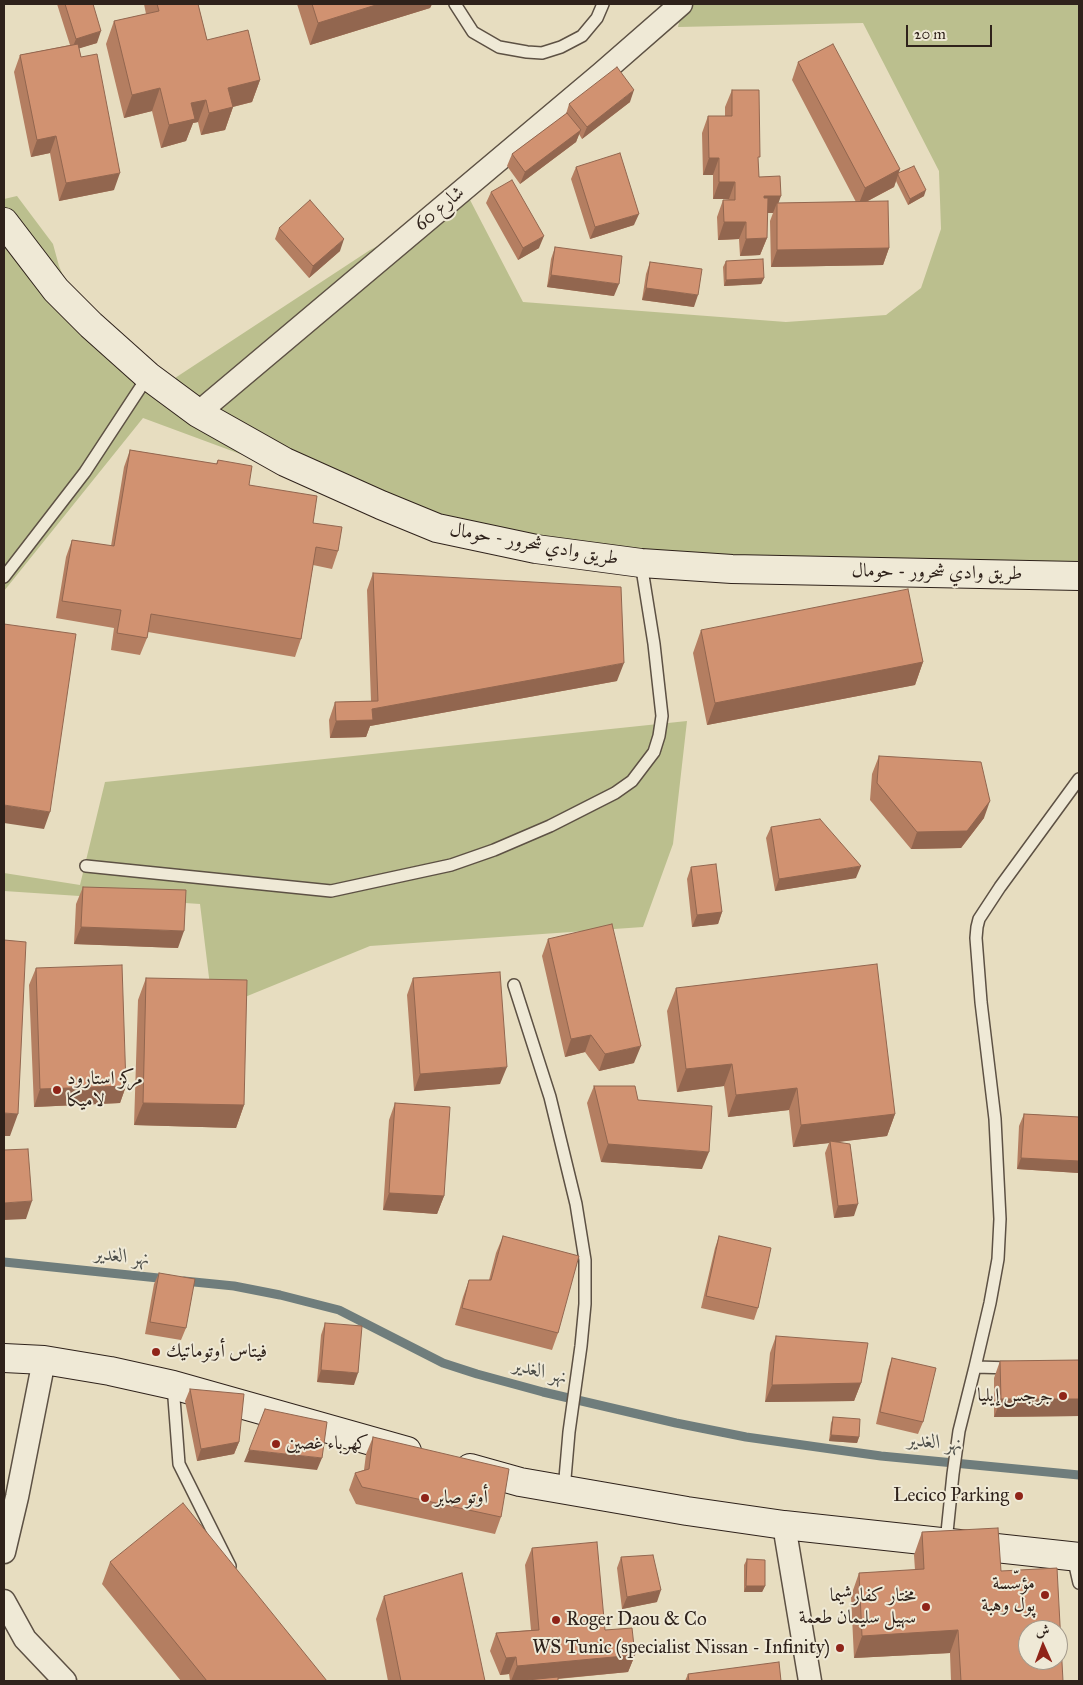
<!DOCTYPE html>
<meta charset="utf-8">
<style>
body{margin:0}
#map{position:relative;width:1083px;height:1685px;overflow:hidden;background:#e7ddc0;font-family:"IM FELL Great Primer",Amiri,serif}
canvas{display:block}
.frame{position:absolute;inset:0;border:5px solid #2f221b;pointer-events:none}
.north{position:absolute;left:1018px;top:1620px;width:50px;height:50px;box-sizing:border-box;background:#efe9d6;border:1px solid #a2998b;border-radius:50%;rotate:358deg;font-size:14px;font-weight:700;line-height:20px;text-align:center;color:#2f221b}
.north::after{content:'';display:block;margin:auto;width:18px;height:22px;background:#8f2418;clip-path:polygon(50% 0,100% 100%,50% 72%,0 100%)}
.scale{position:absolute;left:906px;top:25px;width:86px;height:22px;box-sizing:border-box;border:2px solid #2f221b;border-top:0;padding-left:6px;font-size:15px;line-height:18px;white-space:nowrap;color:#2f221b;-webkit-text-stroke:4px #efe9d6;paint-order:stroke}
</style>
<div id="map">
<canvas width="1083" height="1685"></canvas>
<div class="frame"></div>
<div class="north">ش</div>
<div class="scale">20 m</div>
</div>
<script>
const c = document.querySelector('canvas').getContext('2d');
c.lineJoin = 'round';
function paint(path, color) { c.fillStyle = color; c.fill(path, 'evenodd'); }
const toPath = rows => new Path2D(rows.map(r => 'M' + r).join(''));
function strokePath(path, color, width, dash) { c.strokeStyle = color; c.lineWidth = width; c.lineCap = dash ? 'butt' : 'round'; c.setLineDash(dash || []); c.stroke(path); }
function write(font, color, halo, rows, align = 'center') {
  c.font = font + ' "IM FELL Great Primer",Amiri,serif'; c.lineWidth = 4; c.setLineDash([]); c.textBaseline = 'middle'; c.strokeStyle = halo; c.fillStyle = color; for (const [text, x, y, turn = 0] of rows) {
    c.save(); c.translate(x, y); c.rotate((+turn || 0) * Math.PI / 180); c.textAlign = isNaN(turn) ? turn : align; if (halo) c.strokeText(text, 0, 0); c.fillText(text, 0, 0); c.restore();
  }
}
paint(toPath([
 [683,4,1079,4,1079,586,688,575,424,522,143,418,4,591,4,199,17,196,53,244,59,266,68,287,153,369,175,378,370,250,469,198,523,302,786,322,886,315,921,288,941,229,939,171,863,23,678,27],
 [687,721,673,844,643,927,370,946,213,1010,200,904,4,891,4,873,80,885,105,782]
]), '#bbbf8e');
strokePath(toPath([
 [4,1262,168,1279],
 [184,1281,234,1286,280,1295,339,1310,443,1363,477,1374,543,1392,676,1423,746,1437,881,1456,1079,1475]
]), '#6f7d7c', 9);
const lane = toPath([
 [455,4,473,32,499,47,527,52,542,53,561,47,582,36,597,18,603,4],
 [4,577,85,472,148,376],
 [86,866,331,891,451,865,494,850,550,826,615,793,632,781,654,752,659,736,662,716,654,644,641,563],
 [514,985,550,1097,576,1204,585,1260,585,1304,581,1346,569,1432,564,1490],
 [975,1367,990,1303,998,1259,1000,1219,995,1119,981,1002,976,938,977,927,979,919,1000,887,1079,779],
 [173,1385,179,1464,230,1566],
 [946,1542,953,1474,959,1431,975,1367,1013,1368],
 [1073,1557,1079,1583]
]);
const street = toPath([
 [198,413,602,73,681,4],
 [784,1525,810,1681],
 [4,1552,17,1497,44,1360],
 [4,1601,25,1639,65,1681]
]);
const secondary = toPath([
 [4,222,56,290,91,325,148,376,198,413,285,462,381,505,437,528,536,549,641,563,732,569,1079,576],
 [4,1358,44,1360,110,1371,173,1385,407,1451],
 [470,1468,520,1482,687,1511,784,1525,1079,1557]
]);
strokePath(lane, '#5d5144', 14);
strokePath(street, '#5d5144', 25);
strokePath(secondary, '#2f221b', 30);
strokePath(lane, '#efe9d6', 11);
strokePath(street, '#efe9d6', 22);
strokePath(secondary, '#efe9d6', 28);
paint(toPath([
 [57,4,93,4,97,43,79,48,114,190,59,201,50,153,31,157,14,72,20,55,70,45],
 [144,4,198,4,207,40,260,80,252,102,233,107,225,130,201,135,198,122,193,123,186,141,161,148,152,111,124,118,106,44,114,21,146,14],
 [297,4,432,4,430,8,310,45],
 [798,62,900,169,898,173,924,196,908,205,896,181,894,187,866,202,889,248,883,265,771,267,770,221,773,213,767,213,767,238,760,255,740,256,739,239,718,240,717,217,723,200,729,199,713,199,713,175,703,175,702,133,708,116,725,116,725,107,732,90,758,162,759,177,778,203,856,202,792,80],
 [630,102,582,139,579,134,576,142,520,184,507,166,512,154,566,114,569,104],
 [576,167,634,225,590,239,571,179],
 [491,192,539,248,518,260,486,203],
 [279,228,340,251,309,278,275,239],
 [555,247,614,296,547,287,551,259],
 [726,261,764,278,761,284,724,286,723,267],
 [650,262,694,307,642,300,646,274],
 [130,450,216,464,218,460,249,485,313,523,338,551,332,569,313,565,301,639,295,657,148,632,147,638,140,655,111,650,114,628,56,618,66,557,72,540,111,546,124,467],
 [373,573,617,681,370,726,366,737,330,738,329,720,335,702,371,701,367,590],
 [701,630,923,662,915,685,707,725,693,653],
 [879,756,984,818,961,848,911,849,870,800,872,774],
 [771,827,856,878,775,891,766,838],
 [691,867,722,912,718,924,692,927,687,879],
 [83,887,178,948,74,944,76,904],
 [548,939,634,1063,599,1071,585,1052,565,1057,542,956],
 [36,968,126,1086,120,1103,34,1107,29,985],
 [146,978,244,1105,236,1128,134,1125,138,1000],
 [413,978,500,1084,414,1091,407,995],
 [676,988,895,1114,887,1136,836,1142,854,1216,834,1218,825,1153,829,1143,793,1147,789,1110,728,1117,724,1086,677,1092,667,1011],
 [594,1086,638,1100,702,1169,601,1162,587,1103],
 [395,1103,444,1196,437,1214,383,1210,389,1120],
 [1024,1114,1079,1117,1079,1173,1017,1169,1019,1126],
 [503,1236,558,1333,552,1350,455,1325,463,1297,469,1280,489,1280,496,1253],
 [719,1236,758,1308,754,1320,701,1308,715,1248],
 [159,1273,186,1328,181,1340,145,1334,154,1284],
 [325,1323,354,1385,317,1382,321,1335],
 [776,1336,861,1383,854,1401,765,1402,770,1353],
 [892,1358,923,1422,918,1434,876,1424,888,1370],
 [1079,1360,1079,1416,994,1417,994,1378,1000,1361],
 [190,1389,239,1442,234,1454,197,1461,185,1401],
 [833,1417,859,1437,857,1443,829,1441,831,1423],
 [373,1437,501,1517,495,1534,356,1504,349,1490,355,1473,364,1470,366,1454],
 [922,1532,1001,1571,1063,1681,951,1681,950,1653,854,1658,851,1596,859,1573,915,1570,914,1555],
 [532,1548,605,1630,635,1655,628,1672,558,1679,558,1681,510,1681,509,1674,500,1675,490,1651,496,1633,531,1630,525,1565],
 [621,1557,657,1602,622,1609,617,1568],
 [747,1559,765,1586,762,1592,744,1592,744,1565],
 [110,1562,327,1681,181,1681,102,1584],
 [384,1596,485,1681,388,1681,376,1619],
 [688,1674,781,1681,685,1681]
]), '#b47e61');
paint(toPath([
 [379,4,432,4,430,8,310,45,318,23],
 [101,31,97,43,71,51,76,39],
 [260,80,252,102,220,110,228,88],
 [160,88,152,111,124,118,132,95],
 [634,90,630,102,582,139,587,127],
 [206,100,198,122,193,123,186,141,161,148,169,125,191,103],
 [233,107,225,130,201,135,209,113],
 [581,130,576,142,520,184,525,172],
 [56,136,50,153,31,157,37,140],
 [709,158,719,158,713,175,703,175],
 [900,169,894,187,858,206,865,188],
 [120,173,114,190,59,201,66,183],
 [719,182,735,182,729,199,713,199],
 [926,190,924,196,908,205,910,199],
 [764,196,781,196,777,207,777,203,773,213,758,213],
 [639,214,634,225,590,239,595,227],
 [724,222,746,222,739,239,718,240],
 [544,236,539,248,518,260,523,248],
 [767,238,760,255,740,256,746,239],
 [344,239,340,251,309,278,313,266],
 [889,248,883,265,771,267,777,250],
 [551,275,619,284,614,296,547,287],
 [764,278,761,284,724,286,726,280],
 [646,288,698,295,694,307,642,300],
 [923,662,915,685,707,725,715,703],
 [624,663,617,681,370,726,366,737,330,738,336,721,372,709],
 [990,801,984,818,961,848,911,849,917,832],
 [4,805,50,812,44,829,4,823],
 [861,866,856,878,775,891,779,879],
 [722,912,718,924,692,927,697,915],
 [81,927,184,931,178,948,74,944],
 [591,1035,585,1052,565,1057,571,1039],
 [641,1046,634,1063,599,1071,605,1054],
 [732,1064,724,1086,677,1092,686,1069],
 [507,1067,500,1084,414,1091,420,1074],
 [126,1086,120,1103,34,1107,40,1089],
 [797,1088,789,1110,728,1117,736,1095],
 [143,1103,244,1105,236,1128,134,1125],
 [4,1113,18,1114,10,1136,4,1136],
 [895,1114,887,1136,830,1143,830,1141,829,1143,793,1147,801,1125],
 [608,1144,709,1152,702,1169,601,1162],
 [1021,1158,1079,1161,1079,1173,1017,1169],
 [389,1193,444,1196,437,1214,383,1210],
 [32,1201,26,1219,4,1220,4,1203],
 [858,1204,854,1216,834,1218,838,1206],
 [321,1370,358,1373,354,1385,317,1382],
 [861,1383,854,1401,765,1402,772,1385],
 [1001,1399,1079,1399,1079,1416,994,1417],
 [831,1435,859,1437,857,1443,829,1441],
 [239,1442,234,1454,197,1461,201,1449],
 [249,1450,322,1458,317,1470,244,1462],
 [746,1586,765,1586,762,1592,744,1592],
 [661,1590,657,1602,622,1609,627,1597],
 [958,1630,950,1653,854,1658,862,1636],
 [635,1655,628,1672,532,1681,511,1681,517,1666],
 [516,1657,509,1674,500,1675,506,1658]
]), '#92664f');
const building = toPath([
 [65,4,93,4,101,31,76,39,65,4],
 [157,4,198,4,207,40,248,30,260,80,228,88,233,107,209,113,206,100,191,103,195,119,169,125,160,88,132,95,114,21,159,11,157,4],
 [312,4,379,4,318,23,312,4],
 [78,44,81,57,97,54,120,173,66,183,56,136,37,140,20,55,78,44],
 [833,44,900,169,865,188,798,62,833,44],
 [617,67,634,90,587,127,569,104,617,67],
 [732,90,759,90,760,157,758,157,759,177,780,176,781,196,764,196,764,198,768,198,767,238,746,239,746,222,724,222,723,200,735,200,735,182,719,182,719,158,709,158,708,116,732,116,732,90],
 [567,113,581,130,525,172,512,154,567,113],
 [620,153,639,214,595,227,576,167,620,153],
 [914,166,926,190,910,199,898,175,898,173,914,166],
 [512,180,544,236,523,248,491,192,512,180],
 [310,200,344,239,313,266,279,228,310,200],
 [888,201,889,248,777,250,777,203,888,201],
 [555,247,622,256,619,284,551,275,555,247],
 [763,259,764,278,726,280,726,261,763,259],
 [650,262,702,269,698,295,646,288,650,262],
 [130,450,217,464,218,460,252,466,249,485,317,496,313,523,342,527,338,551,316,547,301,639,151,614,147,638,117,633,121,610,62,601,72,540,114,546,130,450],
 [373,573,621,587,624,663,372,709,373,720,336,721,335,702,378,701,373,573],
 [908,589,923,662,715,703,701,630,908,589],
 [4,624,76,634,50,812,4,805,4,624],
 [879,756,981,762,990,801,967,831,917,832,877,783,879,756],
 [820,819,861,866,779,879,771,827,820,819],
 [716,864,722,912,697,915,691,867,716,864],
 [83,887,186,890,184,931,81,927,83,887],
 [612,924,641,1046,605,1054,591,1035,571,1039,548,939,612,924],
 [4,940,26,942,18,1114,4,1113,4,940],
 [877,964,895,1114,801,1125,797,1088,736,1095,732,1064,686,1069,676,988,877,964],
 [122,965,126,1086,40,1089,36,968,122,965],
 [500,972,507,1067,420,1074,413,978,500,972],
 [146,978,247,980,244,1105,143,1103,146,978],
 [594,1086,635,1086,638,1100,712,1106,709,1152,608,1144,594,1086],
 [395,1103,450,1107,444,1196,389,1193,395,1103],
 [1024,1114,1079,1117,1079,1161,1021,1158,1024,1114],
 [830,1141,850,1144,858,1204,838,1206,830,1141],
 [28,1149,32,1201,4,1203,4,1150,28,1149],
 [503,1236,579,1256,558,1333,462,1308,469,1280,491,1280,503,1236],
 [719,1236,771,1248,758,1308,706,1296,719,1236],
 [159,1273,195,1279,186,1328,150,1322,159,1273],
 [325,1323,362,1326,358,1373,321,1370,325,1323],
 [776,1336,868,1343,861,1383,772,1385,776,1336],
 [892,1358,936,1368,923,1422,880,1412,892,1358],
 [1079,1360,1079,1399,1001,1399,1000,1361,1079,1360],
 [190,1389,244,1394,239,1442,201,1449,190,1389],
 [265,1409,327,1422,322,1458,249,1450,265,1409],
 [833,1417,860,1419,859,1437,831,1435,833,1417],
 [373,1437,509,1469,501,1517,362,1487,355,1473,369,1469,373,1437],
 [183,1503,327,1681,207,1681,110,1562,183,1503],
 [998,1528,1001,1571,1057,1568,1063,1681,961,1681,958,1630,862,1636,859,1573,924,1569,922,1532,998,1528],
 [1028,1630,1058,1630,1058,1660,1028,1660,1028,1630],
 [597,1542,605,1630,632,1628,635,1655,517,1666,516,1657,506,1658,496,1633,539,1630,532,1548,597,1542],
 [653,1555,661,1590,627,1597,621,1557,653,1555],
 [747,1559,765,1560,765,1586,746,1586,747,1559],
 [462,1573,485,1681,401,1681,384,1596,462,1573],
 [779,1662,781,1681,689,1681,688,1674,779,1662],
 [558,1677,558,1681,517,1681,558,1677]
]);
paint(building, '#d19271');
strokePath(building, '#92664f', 1);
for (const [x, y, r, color] of [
 [57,1090,5,"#8f2418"],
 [156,1352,5,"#8f2418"],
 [1063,1396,5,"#8f2418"],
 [276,1444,5,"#8f2418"],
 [1019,1496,5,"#8f2418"],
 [425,1498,5,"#8f2418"],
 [1045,1595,5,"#8f2418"],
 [926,1607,5,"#8f2418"],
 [556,1620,5,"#8f2418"],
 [840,1648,5,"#8f2418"]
]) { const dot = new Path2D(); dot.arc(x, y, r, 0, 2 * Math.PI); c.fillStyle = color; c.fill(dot); strokePath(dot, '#efe9d6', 2); }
write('19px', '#2f221b', '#efe9d6', [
 ["شارع 60",440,209,-40],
 ["طريق وادي شحرور - حومال",534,545,10],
 ["طريق وادي شحرور - حومال",937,573,1]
]);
write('19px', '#2f221b', '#efe9d6', [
 ["مركز استارود",67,1079],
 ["لاميكا",67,1101],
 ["فيتاس أوتوماتيك",166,1352],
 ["جرجس إيليا",1053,1396,"right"],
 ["كهرباء غصين",286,1444],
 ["Lecico Parking",1009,1496,"right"],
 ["أوتو صابر",435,1498],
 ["مؤسّسة",1035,1584,"right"],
 ["پول وهبة",1035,1606,"right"],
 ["مختار كفارشيما",916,1596,"right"],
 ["سهيل سليمان طعمة",916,1618,"right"],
 ["Roger Daou & Co",566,1620],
 ["WS Tunic (specialist Nissan - Infinity)",830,1648,"right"]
], 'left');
write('italic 20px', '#4f504b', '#efe9d6', [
 ["نهر الغدير",122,1257,6],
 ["نهر الغدير",540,1372,14],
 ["نهر الغدير",935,1443,5]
]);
</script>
